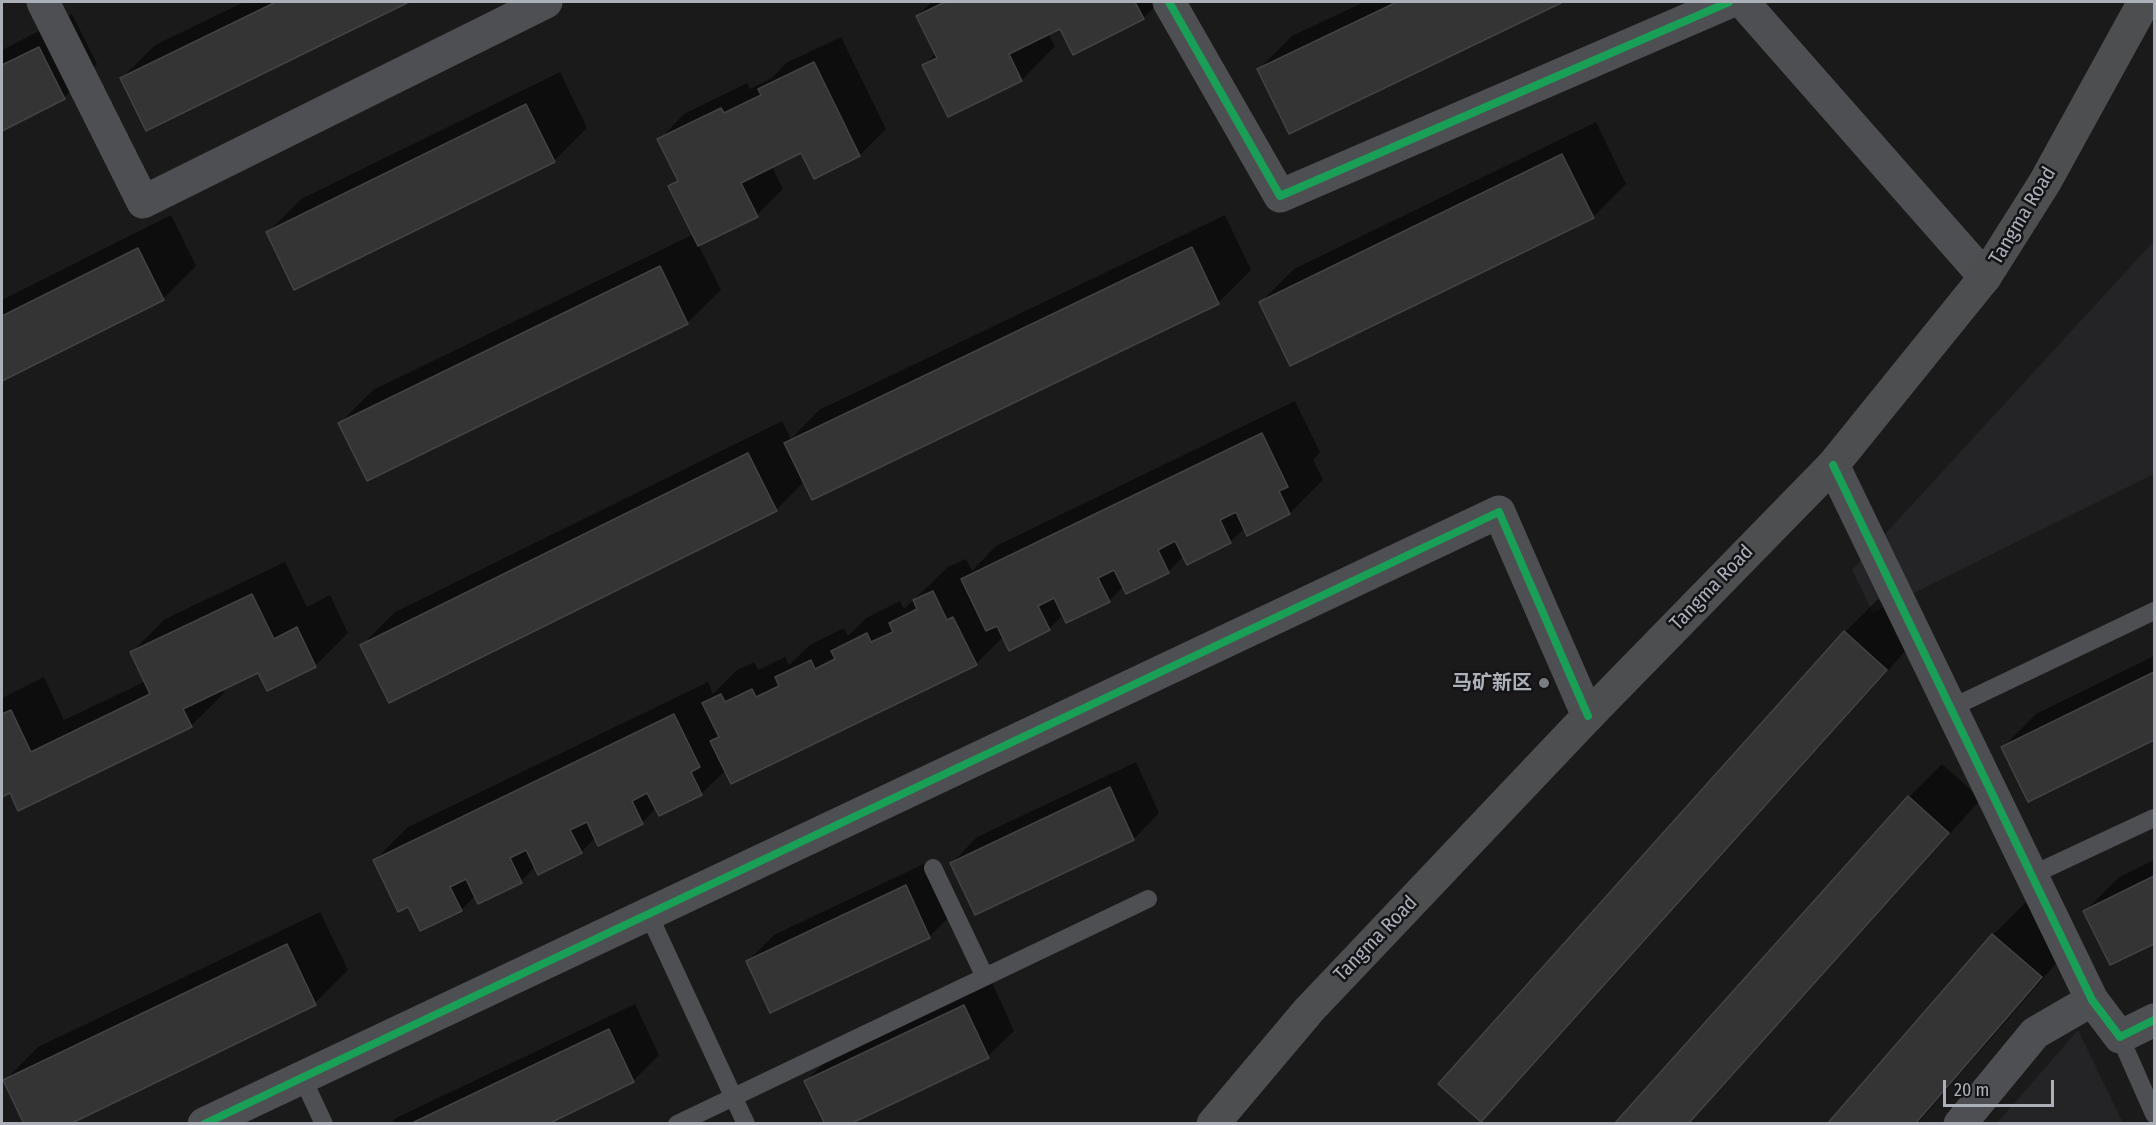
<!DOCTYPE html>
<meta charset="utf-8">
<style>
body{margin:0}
#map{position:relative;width:2156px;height:1125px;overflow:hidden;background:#1a1a1a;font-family:"Fira Sans Condensed",sans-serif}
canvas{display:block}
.frame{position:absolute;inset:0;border:3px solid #acb1b9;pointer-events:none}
.scale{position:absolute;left:1943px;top:1080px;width:111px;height:27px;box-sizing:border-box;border:3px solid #acb1b9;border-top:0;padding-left:8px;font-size:18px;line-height:21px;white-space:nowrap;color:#acb1b9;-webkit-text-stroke:4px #141416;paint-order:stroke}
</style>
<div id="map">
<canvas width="2156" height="1125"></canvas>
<div class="frame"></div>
<div class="scale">20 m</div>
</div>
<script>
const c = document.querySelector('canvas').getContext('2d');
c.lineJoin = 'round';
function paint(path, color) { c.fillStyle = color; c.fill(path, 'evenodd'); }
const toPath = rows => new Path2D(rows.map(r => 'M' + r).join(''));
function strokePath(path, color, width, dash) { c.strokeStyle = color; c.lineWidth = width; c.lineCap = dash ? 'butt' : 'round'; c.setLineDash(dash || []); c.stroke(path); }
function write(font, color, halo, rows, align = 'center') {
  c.font = font + ' "Fira Sans Condensed","Noto Sans SC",sans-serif'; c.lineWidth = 5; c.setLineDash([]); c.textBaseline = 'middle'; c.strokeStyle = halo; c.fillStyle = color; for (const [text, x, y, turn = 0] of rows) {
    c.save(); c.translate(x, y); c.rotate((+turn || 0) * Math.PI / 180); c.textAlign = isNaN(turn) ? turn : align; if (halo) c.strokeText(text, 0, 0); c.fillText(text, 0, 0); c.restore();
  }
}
paint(toPath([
 [2154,241,2154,474,1873,613,1852,570],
 [2078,1030,2123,1123,1997,1123]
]), '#242426');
paint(toPath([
 [244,2,406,2,147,129,122,78,155,45],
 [932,2,1160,2,1143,18,1061,27,1048,33,1055,46,1022,80,949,115,924,66,936,53,917,16],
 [1364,2,1560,2,1289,132,1259,69,1292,36],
 [72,14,97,64,64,98,2,129,2,50],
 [841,37,886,129,860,155,815,177,802,151,772,166,783,189,757,215,698,244,721,290,687,323,340,423,373,390,694,234,670,186,678,178,659,140,684,114,747,83,750,89,772,78,786,63],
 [560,72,587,128,554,161,268,232,301,199],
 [1596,122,1626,184,1593,217,1261,302,1294,269],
 [171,215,196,266,163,299,2,380,2,300],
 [1225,215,1251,270,1218,303,804,482,776,510,362,645,395,612,782,421,791,439,819,410],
 [1295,401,1320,452,1313,460,1323,480,1290,513,1245,528,1230,542,1184,556,1168,572,1126,592,1124,586,1109,601,1064,614,1049,629,1003,637,976,664,726,770,701,794,656,808,642,823,596,837,581,852,535,867,521,881,476,895,461,910,409,905,375,860,408,827,708,682,713,694,737,670,754,662,758,670,785,657,789,665,810,645,844,628,848,636,866,618,900,601,904,609,948,567,966,559,972,571,996,546],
 [285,562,307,607,330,595,348,633,315,666,259,671,222,689,224,693,191,726,2,795,2,698,44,677,64,720,146,681,132,652,165,619],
 [1878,599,1919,636,1514,1087,1481,1120,1845,632],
 [2154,656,2154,739,2029,800,2003,747,2036,714],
 [1136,762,1159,813,1134,839,952,863,977,837],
 [1942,764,1981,799,1689,1124,1616,1124,1909,797],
 [932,860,955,911,929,937,771,1011,748,961,774,935],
 [2154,860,2154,942,2110,963,2085,911,2118,878],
 [2026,902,2074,943,1917,1124,1829,1124,1993,935],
 [320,912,348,970,315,1003,5,1080,38,1047],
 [991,980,1014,1031,988,1056,806,1081,832,1055],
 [635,1004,659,1055,633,1081,544,1124,390,1124,396,1118]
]), '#0007');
const building = toPath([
 [276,2,409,2,146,131,120,78,276,2],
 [945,2,1135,2,1144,19,1073,55,1060,29,1009,54,1022,81,948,117,922,65,937,58,916,16,945,2],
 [1397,2,1563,2,1289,134,1257,69,1397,2],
 [39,47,65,99,2,131,2,65,39,47],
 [814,62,860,156,814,179,801,153,741,183,758,217,698,246,668,186,678,181,657,139,721,108,724,113,761,95,758,89,814,62],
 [526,104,555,162,294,290,266,232,526,104],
 [1562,154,1594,218,1290,366,1259,302,1562,154],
 [1192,247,1219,304,812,500,784,443,1192,247],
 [138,248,164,300,2,381,2,316,138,248],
 [660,266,688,324,367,481,338,423,660,266],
 [1262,433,1288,487,1279,491,1290,514,1247,536,1236,512,1220,520,1231,543,1187,565,1175,541,1158,550,1169,573,1126,594,1114,570,1098,578,1110,602,1066,623,1054,598,1038,606,1050,630,1009,651,997,626,986,631,961,579,1262,433],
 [748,453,777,511,389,703,360,645,748,453],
 [933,591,947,620,953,617,977,665,731,784,710,741,719,737,702,703,721,694,725,702,752,689,756,697,779,686,775,677,811,660,815,669,835,659,831,651,867,633,871,642,893,632,889,623,917,609,913,600,933,591],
 [252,594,274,639,297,627,316,667,267,691,258,673,183,709,192,727,18,811,10,793,2,797,2,714,11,710,31,752,150,694,130,652,252,594],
 [1844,631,1887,670,1481,1122,1438,1084,1844,631],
 [2154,672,2154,740,2028,802,2001,747,2154,672],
 [674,714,700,767,691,772,702,795,659,816,647,793,632,801,643,824,598,846,587,822,570,830,582,853,538,875,526,850,510,858,522,883,478,904,466,879,450,887,462,911,420,931,408,907,398,912,373,860,674,714],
 [1110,787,1134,840,975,915,950,863,1110,787],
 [1908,796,1949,833,1688,1124,1614,1124,1908,796],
 [2154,876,2154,944,2110,965,2083,911,2154,876],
 [906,885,930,938,770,1013,746,961,906,885],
 [1992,934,2042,977,1915,1124,1827,1124,1992,934],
 [287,944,316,1005,70,1124,24,1124,3,1080,287,944],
 [964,1005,989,1058,850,1124,825,1124,804,1081,964,1005],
 [609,1029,634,1082,548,1124,410,1124,609,1029]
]);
paint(building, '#343435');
strokePath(building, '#424346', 1.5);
strokePath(toPath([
 [1951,708,2154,611],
 [933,868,985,977],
 [2032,875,2154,818],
 [648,913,746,1124],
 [2120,1037,2154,1114],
 [302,1077,324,1124],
 [677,1124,1148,899]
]), '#4e4f52', 18);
strokePath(toPath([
 [43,2,143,202,546,2],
 [1169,2,1280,196,1729,2],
 [1743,2,1985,277],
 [1833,465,2092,1000,2120,1037,2154,1020],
 [204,1124,1499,512,1588,716],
 [1960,1124,2035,1033,2092,1000]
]), '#4e4f52', 33);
strokePath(toPath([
 [1213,1124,1309,1010,1588,716,1833,465,1985,277,2045,182,2144,2]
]), '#4d4e50', 33);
strokePath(toPath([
 [1169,2,1280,196,1729,2],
 [1833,465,2092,1000,2120,1037,2154,1020],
 [204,1124,1499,512,1588,716]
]), '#1a9f57', 8);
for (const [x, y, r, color] of [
 [1544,683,6,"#797c81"]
]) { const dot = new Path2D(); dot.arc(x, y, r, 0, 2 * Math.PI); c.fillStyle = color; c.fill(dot); strokePath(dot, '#141416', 2); }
write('20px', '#acb1b9', '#141416', [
 ["Tangma Road",2023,216,-59],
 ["Tangma Road",1712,588,-46],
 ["Tangma Road",1376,939,-46]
]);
write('bold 20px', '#acb1b9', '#141416', [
 ["马矿新区",1532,683]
], 'right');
</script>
